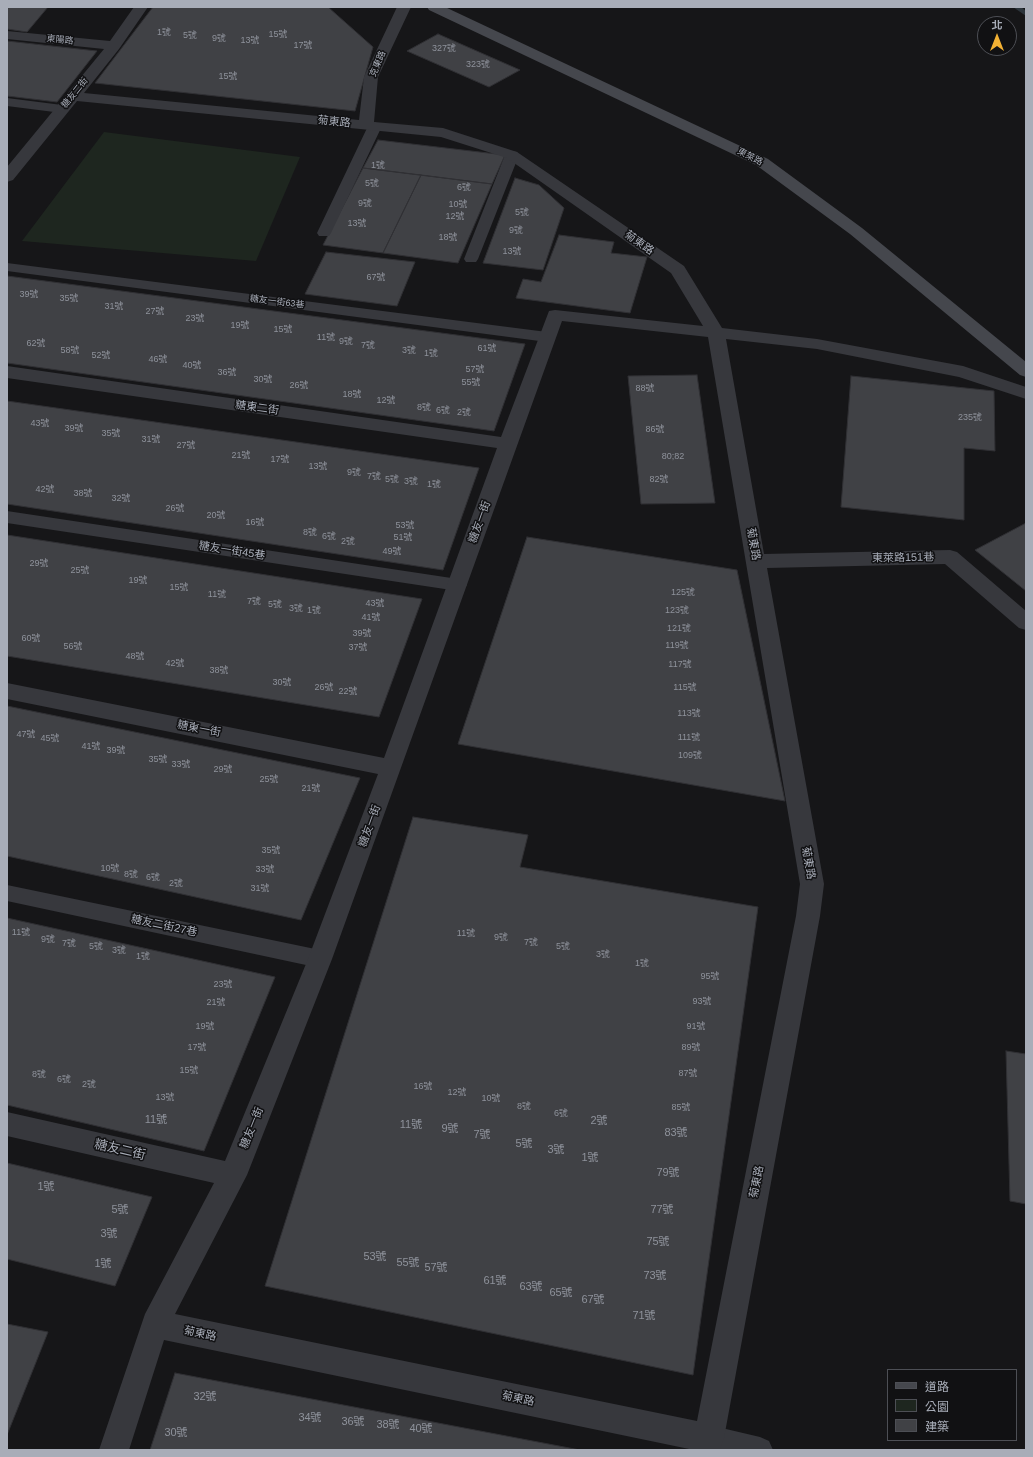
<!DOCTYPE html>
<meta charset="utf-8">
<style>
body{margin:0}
#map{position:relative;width:1033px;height:1457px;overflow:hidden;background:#161618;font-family:Arial,"Noto Sans TC",sans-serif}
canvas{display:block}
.frame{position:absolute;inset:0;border:8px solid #a8adb8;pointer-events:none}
.legend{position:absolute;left:887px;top:1369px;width:130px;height:72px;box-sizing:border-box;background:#111113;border:1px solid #4d4f55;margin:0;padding:5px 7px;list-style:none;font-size:12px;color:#a8adb8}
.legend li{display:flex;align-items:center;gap:8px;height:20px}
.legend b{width:20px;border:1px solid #4d4f55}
.north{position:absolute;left:977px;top:16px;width:40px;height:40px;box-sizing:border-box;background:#111113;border:1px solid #4d4f55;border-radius:50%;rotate:0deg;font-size:11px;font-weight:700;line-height:16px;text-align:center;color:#a8adb8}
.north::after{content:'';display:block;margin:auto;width:14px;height:18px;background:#f2b134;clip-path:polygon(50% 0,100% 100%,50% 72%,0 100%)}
</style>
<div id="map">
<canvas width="1033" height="1457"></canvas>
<div class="frame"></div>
<ul class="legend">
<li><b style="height:5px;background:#45474d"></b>道路</li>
<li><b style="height:11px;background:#1e261f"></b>公園</li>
<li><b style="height:11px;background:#404145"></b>建築</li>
</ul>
<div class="north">北</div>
</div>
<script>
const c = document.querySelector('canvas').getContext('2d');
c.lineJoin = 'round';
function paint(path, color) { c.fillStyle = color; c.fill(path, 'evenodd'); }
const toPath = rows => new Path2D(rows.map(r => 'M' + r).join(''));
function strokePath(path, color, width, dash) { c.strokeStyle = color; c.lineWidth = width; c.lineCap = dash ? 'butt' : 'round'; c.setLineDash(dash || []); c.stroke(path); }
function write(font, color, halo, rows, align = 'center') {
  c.font = font + ' Arial,"Noto Sans TC",sans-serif'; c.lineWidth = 3; c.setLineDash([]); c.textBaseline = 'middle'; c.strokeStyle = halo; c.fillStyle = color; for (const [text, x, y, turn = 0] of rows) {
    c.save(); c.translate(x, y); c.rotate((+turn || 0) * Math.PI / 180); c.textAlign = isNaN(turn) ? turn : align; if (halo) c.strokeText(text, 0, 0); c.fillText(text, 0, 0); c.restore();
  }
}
paint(toPath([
 [104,132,300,157,256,261,22,241]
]), '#1e261f');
paint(toPath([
 [1013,7,1021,7,1026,11,1026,16,1013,7]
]), '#2c353c');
const building = toPath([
 [7,7,48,7,27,32,7,29,7,7],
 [153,7,328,7,373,47,355,111,95,83,153,7],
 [438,34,520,70,489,87,407,51,438,34],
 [7,41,97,51,57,102,7,96,7,41],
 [378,140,505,155,492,184,363,168,378,140],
 [363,168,421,175,383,253,323,245,363,168],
 [421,175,492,184,458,263,383,253,421,175],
 [515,178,539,185,564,208,543,270,483,263,515,178],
 [559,235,614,242,611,253,647,257,630,313,516,298,523,279,541,282,559,235],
 [326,252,415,262,397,306,305,294,326,252],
 [7,276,525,344,494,431,7,363,7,276],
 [697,375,715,503,641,504,628,376,697,375],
 [851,376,994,391,995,451,964,448,964,520,841,507,851,376],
 [7,401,479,468,443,570,7,504,7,401],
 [1026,523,1026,591,975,550,1026,523],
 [7,535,422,599,379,717,7,656,7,535],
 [527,537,737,570,785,801,458,744,527,537],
 [7,706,360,778,301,920,7,856,7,706],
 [413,817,528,835,520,867,758,907,693,1375,265,1286,413,817],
 [7,918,275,977,204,1151,7,1105,7,918],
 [1006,1051,1026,1054,1026,1204,1010,1201,1006,1051],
 [7,1163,152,1197,115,1286,7,1259,7,1163],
 [7,1324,48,1332,7,1435,7,1324],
 [175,1373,580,1450,150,1450,175,1373]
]);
paint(building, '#404145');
strokePath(building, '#303034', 1);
paint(toPath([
 [7,98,62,105,68,109,62,113,7,106,7,98],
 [375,122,382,126,331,233,329,236,319,236,317,233,368,126,375,122],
 [512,151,517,152,519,155,478,259,476,262,466,262,464,259,505,155,507,152,512,151],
 [7,263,547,332,552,334,555,337,552,340,547,342,7,271,7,263],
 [7,511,458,579,464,581,467,585,464,589,458,591,7,523,7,511],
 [7,885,320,950,328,953,331,959,328,965,320,968,7,901,7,885],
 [709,1425,760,1437,769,1441,773,1450,707,1450,700,1447,696,1438,700,1429,709,1425]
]), '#37383d');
paint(toPath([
 [134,7,148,7,119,49,84,93,359,120,364,77,397,7,411,7,378,77,374,122,443,128,517,152,684,266,722,328,817,339,963,366,1026,387,1026,399,959,377,817,349,726,339,764,554,950,550,957,552,1026,611,1026,630,1019,628,945,564,767,568,824,884,820,916,724,1438,720,1449,716,1450,694,1450,164,1340,129,1450,99,1450,145,1314,214,1183,7,1136,7,1112,225,1161,308,959,378,774,7,699,7,683,384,758,497,448,7,378,7,366,501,437,549,311,555,310,703,326,671,273,507,158,441,137,77,101,13,180,7,182,7,167,104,49,7,39,7,31,110,41,134,7],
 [562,321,708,337,800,884,796,916,697,1421,175,1314,247,1175,332,959,562,321]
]), '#37383d');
paint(toPath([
 [427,7,445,7,768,159,862,228,1026,362,1026,377,1020,375,850,234,756,165,429,10,427,7]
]), '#45474d');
write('9px', '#8e929b', null, [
 ["1號",164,33],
 ["15號",278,35],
 ["5號",190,36],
 ["9號",219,39],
 ["13號",250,41],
 ["17號",303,46],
 ["327號",444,49],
 ["323號",478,65],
 ["15號",228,77],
 ["1號",378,166],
 ["5號",372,184],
 ["6號",464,188],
 ["9號",365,204],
 ["10號",458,205],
 ["5號",522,213],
 ["12號",455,217],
 ["13號",357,224],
 ["9號",516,231],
 ["18號",448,238],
 ["13號",512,252],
 ["67號",376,278],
 ["39號",29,295],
 ["35號",69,299],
 ["31號",114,307],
 ["27號",155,312],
 ["23號",195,319],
 ["19號",240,326],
 ["15號",283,330],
 ["11號",326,338],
 ["9號",346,342],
 ["62號",36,344],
 ["7號",368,346],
 ["61號",487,349],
 ["58號",70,351],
 ["3號",409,351],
 ["1號",431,354],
 ["52號",101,356],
 ["46號",158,360],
 ["40號",192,366],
 ["57號",475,370],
 ["36號",227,373],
 ["30號",263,380],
 ["55號",471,383],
 ["26號",299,386],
 ["88號",645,389],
 ["18號",352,395],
 ["12號",386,401],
 ["8號",424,408],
 ["6號",443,411],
 ["2號",464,413],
 ["235號",970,418],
 ["43號",40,424],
 ["39號",74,429],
 ["86號",655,430],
 ["35號",111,434],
 ["31號",151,440],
 ["27號",186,446],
 ["21號",241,456],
 ["80;82",673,457],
 ["17號",280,460],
 ["13號",318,467],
 ["9號",354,473],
 ["7號",374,477],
 ["5號",392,480],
 ["82號",659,480],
 ["3號",411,482],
 ["1號",434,485],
 ["42號",45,490],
 ["38號",83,494],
 ["32號",121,499],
 ["26號",175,509],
 ["20號",216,516],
 ["16號",255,523],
 ["53號",405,526],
 ["8號",310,533],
 ["6號",329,537],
 ["51號",403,538],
 ["2號",348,542],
 ["49號",392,552],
 ["29號",39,564],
 ["25號",80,571],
 ["19號",138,581],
 ["15號",179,588],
 ["125號",683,593],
 ["11號",217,595],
 ["7號",254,602],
 ["43號",375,604],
 ["5號",275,605],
 ["3號",296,609],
 ["1號",314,611],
 ["123號",677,611],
 ["41號",371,618],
 ["121號",679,629],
 ["39號",362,634],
 ["60號",31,639],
 ["119號",677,646],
 ["56號",73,647],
 ["37號",358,648],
 ["48號",135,657],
 ["42號",175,664],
 ["117號",680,665],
 ["38號",219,671],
 ["30號",282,683],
 ["26號",324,688],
 ["115號",685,688],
 ["22號",348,692],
 ["113號",689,714],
 ["47號",26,735],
 ["111號",689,738],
 ["45號",50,739],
 ["41號",91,747],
 ["39號",116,751],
 ["109號",690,756],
 ["35號",158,760],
 ["33號",181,765],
 ["29號",223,770],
 ["25號",269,780],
 ["21號",311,789],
 ["35號",271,851],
 ["10號",110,869],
 ["33號",265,870],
 ["8號",131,875],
 ["6號",153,878],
 ["2號",176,884],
 ["31號",260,889],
 ["11號",21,933],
 ["11號",466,934],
 ["9號",501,938],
 ["9號",48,940],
 ["7號",531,943],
 ["7號",69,944],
 ["5號",96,947],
 ["5號",563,947],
 ["3號",119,951],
 ["3號",603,955],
 ["1號",143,957],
 ["1號",642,964],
 ["95號",710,977],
 ["23號",223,985],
 ["93號",702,1002],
 ["21號",216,1003],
 ["19號",205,1027],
 ["91號",696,1027],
 ["17號",197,1048],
 ["89號",691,1048],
 ["15號",189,1071],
 ["87號",688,1074],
 ["8號",39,1075],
 ["6號",64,1080],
 ["2號",89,1085],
 ["16號",423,1087],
 ["12號",457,1093],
 ["13號",165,1098],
 ["10號",491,1099],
 ["8號",524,1107],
 ["85號",681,1108],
 ["6號",561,1114]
]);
write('9px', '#a8adb8', '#111113', [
 ["東陽路",60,40,6],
 ["克東路",378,64,-67],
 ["糖友二街",75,93,-51],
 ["東萊路",750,157,27],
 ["糖友一街63巷",277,302,7]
]);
write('11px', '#a8adb8', '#111113', [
 ["菊東路",334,122,6],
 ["菊東路",639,243,35],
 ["糖東二街",257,408,8],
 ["糖友一街",480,522,-70],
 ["菊東路",753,544,80],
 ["糖友一街45巷",232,551,9],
 ["東萊路151巷",903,558,-1],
 ["糖東一街",199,729,11],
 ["糖友一街",370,826,-70],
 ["菊東路",808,863,80],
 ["糖友二街27巷",164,926,12],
 ["糖友一街",252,1128,-68],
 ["菊東路",757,1182,-79],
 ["菊東路",200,1334,12],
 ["菊東路",518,1399,12]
]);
write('11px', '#8e929b', null, [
 ["11號",156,1120],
 ["2號",599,1121],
 ["11號",411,1125],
 ["9號",450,1129],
 ["83號",676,1133],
 ["7號",482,1135],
 ["5號",524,1144],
 ["3號",556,1150],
 ["1號",590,1158],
 ["79號",668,1173],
 ["1號",46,1187],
 ["5號",120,1210],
 ["77號",662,1210],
 ["3號",109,1234],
 ["75號",658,1242],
 ["53號",375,1257],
 ["55號",408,1263],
 ["1號",103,1264],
 ["57號",436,1268],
 ["73號",655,1276],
 ["61號",495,1281],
 ["63號",531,1287],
 ["65號",561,1293],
 ["67號",593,1300],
 ["71號",644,1316],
 ["32號",205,1397],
 ["34號",310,1418],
 ["36號",353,1422],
 ["38號",388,1425],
 ["40號",421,1429],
 ["30號",176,1433]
]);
write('13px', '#a8adb8', '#111113', [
 ["糖友二街",120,1150,13]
]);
</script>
